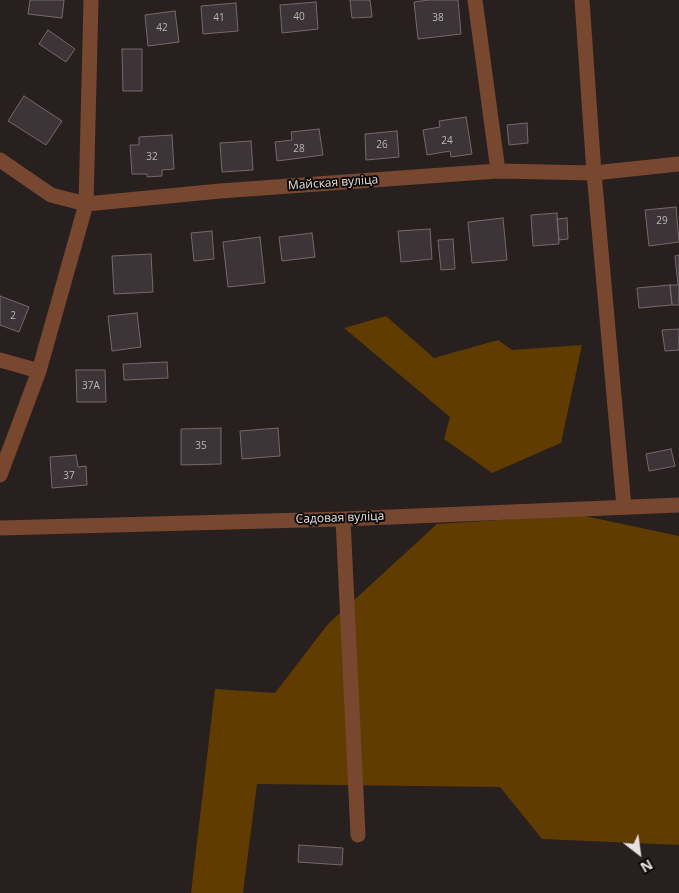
<!DOCTYPE html>
<meta charset="utf-8">
<style>
body{margin:0}
#map{position:relative;width:679px;height:893px;overflow:hidden;background:#281f1f;font-family:"Open Sans",sans-serif}
canvas{display:block}
.north{position:absolute;left:614px;top:828px;width:50px;height:50px;-webkit-text-stroke:4px #0e0a0a;paint-order:stroke;rotate:150deg;font-size:14px;font-weight:700;line-height:20px;text-align:center;color:#e7e1e0}
.north::after{content:'';display:block;margin:auto;width:18px;height:22px;background:#e7e1e0;clip-path:polygon(50% 0,100% 100%,50% 72%,0 100%)}
</style>
<div id="map">
<canvas width="679" height="893"></canvas>
<div class="north">N</div>
</div>
<script>
const c = document.querySelector('canvas').getContext('2d');
c.lineJoin = 'round';
function paint(path, color) { c.fillStyle = color; c.fill(path, 'evenodd'); }
const toPath = rows => new Path2D(rows.map(r => 'M' + r).join(''));
function strokePath(path, color, width, dash) { c.strokeStyle = color; c.lineWidth = width; c.lineCap = dash ? 'butt' : 'round'; c.setLineDash(dash || []); c.stroke(path); }
function write(font, color, halo, rows, align = 'center') {
  c.font = font + ' "Open Sans",sans-serif'; c.lineWidth = 4; c.setLineDash([]); c.textBaseline = 'middle'; c.strokeStyle = halo; c.fillStyle = color; for (const [text, x, y, turn = 0] of rows) {
    c.save(); c.translate(x, y); c.rotate((+turn || 0) * Math.PI / 180); c.textAlign = isNaN(turn) ? turn : align; if (halo) c.strokeText(text, 0, 0); c.fillText(text, 0, 0); c.restore();
  }
}
paint(toPath([
 [386,316,434,358,498,340,512,350,582,345,561,443,492,473,444,439,450,417,344,328],
 [580,515,679,536,679,845,542,839,500,787,257,784,243,893,191,893,215,689,275,693,328,624,437,524]
]), '#613c00');
const building = toPath([
 [30,0,64,0,62,18,28,14,30,0],
 [350,0,370,0,372,17,352,18,350,0],
 [428,0,458,0,461,34,418,39,414,2,428,0],
 [316,2,318,29,282,33,280,5,316,2],
 [236,3,238,31,203,34,201,6,236,3],
 [175,11,179,42,148,46,145,15,175,11],
 [48,30,75,49,66,62,39,44,48,30],
 [122,49,142,49,142,91,123,91,122,49],
 [24,96,62,121,46,145,8,121,24,96],
 [466,117,472,154,451,157,450,151,427,155,423,130,440,127,439,121,466,117],
 [527,123,528,143,509,145,507,125,527,123],
 [319,129,323,155,277,161,275,142,292,140,291,132,319,129],
 [397,131,399,157,366,160,365,134,397,131],
 [172,135,174,169,162,170,162,176,147,177,147,174,132,174,130,145,139,145,139,137,172,135],
 [251,141,253,170,222,172,220,143,251,141],
 [676,207,679,242,649,246,645,210,676,207],
 [557,213,559,244,533,246,531,215,557,213],
 [503,218,507,260,472,263,468,222,503,218],
 [567,218,568,239,559,240,557,219,567,218],
 [430,229,432,259,401,262,398,231,430,229],
 [212,231,214,259,194,261,191,233,212,231],
 [312,233,315,257,282,261,279,237,312,233],
 [260,237,265,283,228,287,223,242,260,237],
 [453,239,455,269,441,270,438,240,453,239],
 [151,254,153,292,114,294,112,256,151,254],
 [679,255,679,305,672,305,670,285,678,285,675,256,679,255],
 [670,285,672,305,639,308,637,288,670,285],
 [0,296,29,307,19,332,0,325,0,296],
 [137,313,141,347,112,351,108,316,137,313],
 [679,329,679,350,665,351,662,330,679,329],
 [167,362,168,378,124,380,123,364,167,362],
 [76,370,105,370,106,402,77,402,76,370],
 [221,428,221,464,181,465,181,429,221,428],
 [278,428,280,456,242,459,240,431,278,428],
 [671,449,675,466,649,471,646,454,671,449],
 [76,455,78,467,86,466,87,485,52,488,50,457,76,455],
 [299,845,343,848,342,865,298,862,299,845]
]);
paint(building, '#3d3438');
strokePath(building, '#746a6e', 1);
strokePath(toPath([
 [475,0,498,171],
 [582,0,594,173,624,507],
 [0,160,51,195,86,204,220,191,498,171,594,173,679,164],
 [0,360,39,371],
 [0,475,39,371,86,204,91,0],
 [343,519,358,835],
 [0,528,343,519,679,505]
]), '#774730', 15);
write('10px', '#bcb6b6', null, [
 ["40",299,17],
 ["41",219,18],
 ["38",438,18],
 ["42",162,28],
 ["24",447,141],
 ["26",382,145],
 ["28",299,149],
 ["32",152,157],
 ["29",662,221],
 ["2",13,316],
 ["37А",91,386],
 ["35",201,446],
 ["37",69,476]
]);
write('12px', '#e7e1e0', '#0e0a0a', [
 ["Майская вуліца",333,183,-4],
 ["Садовая вуліца",340,518,-2]
]);
</script>
